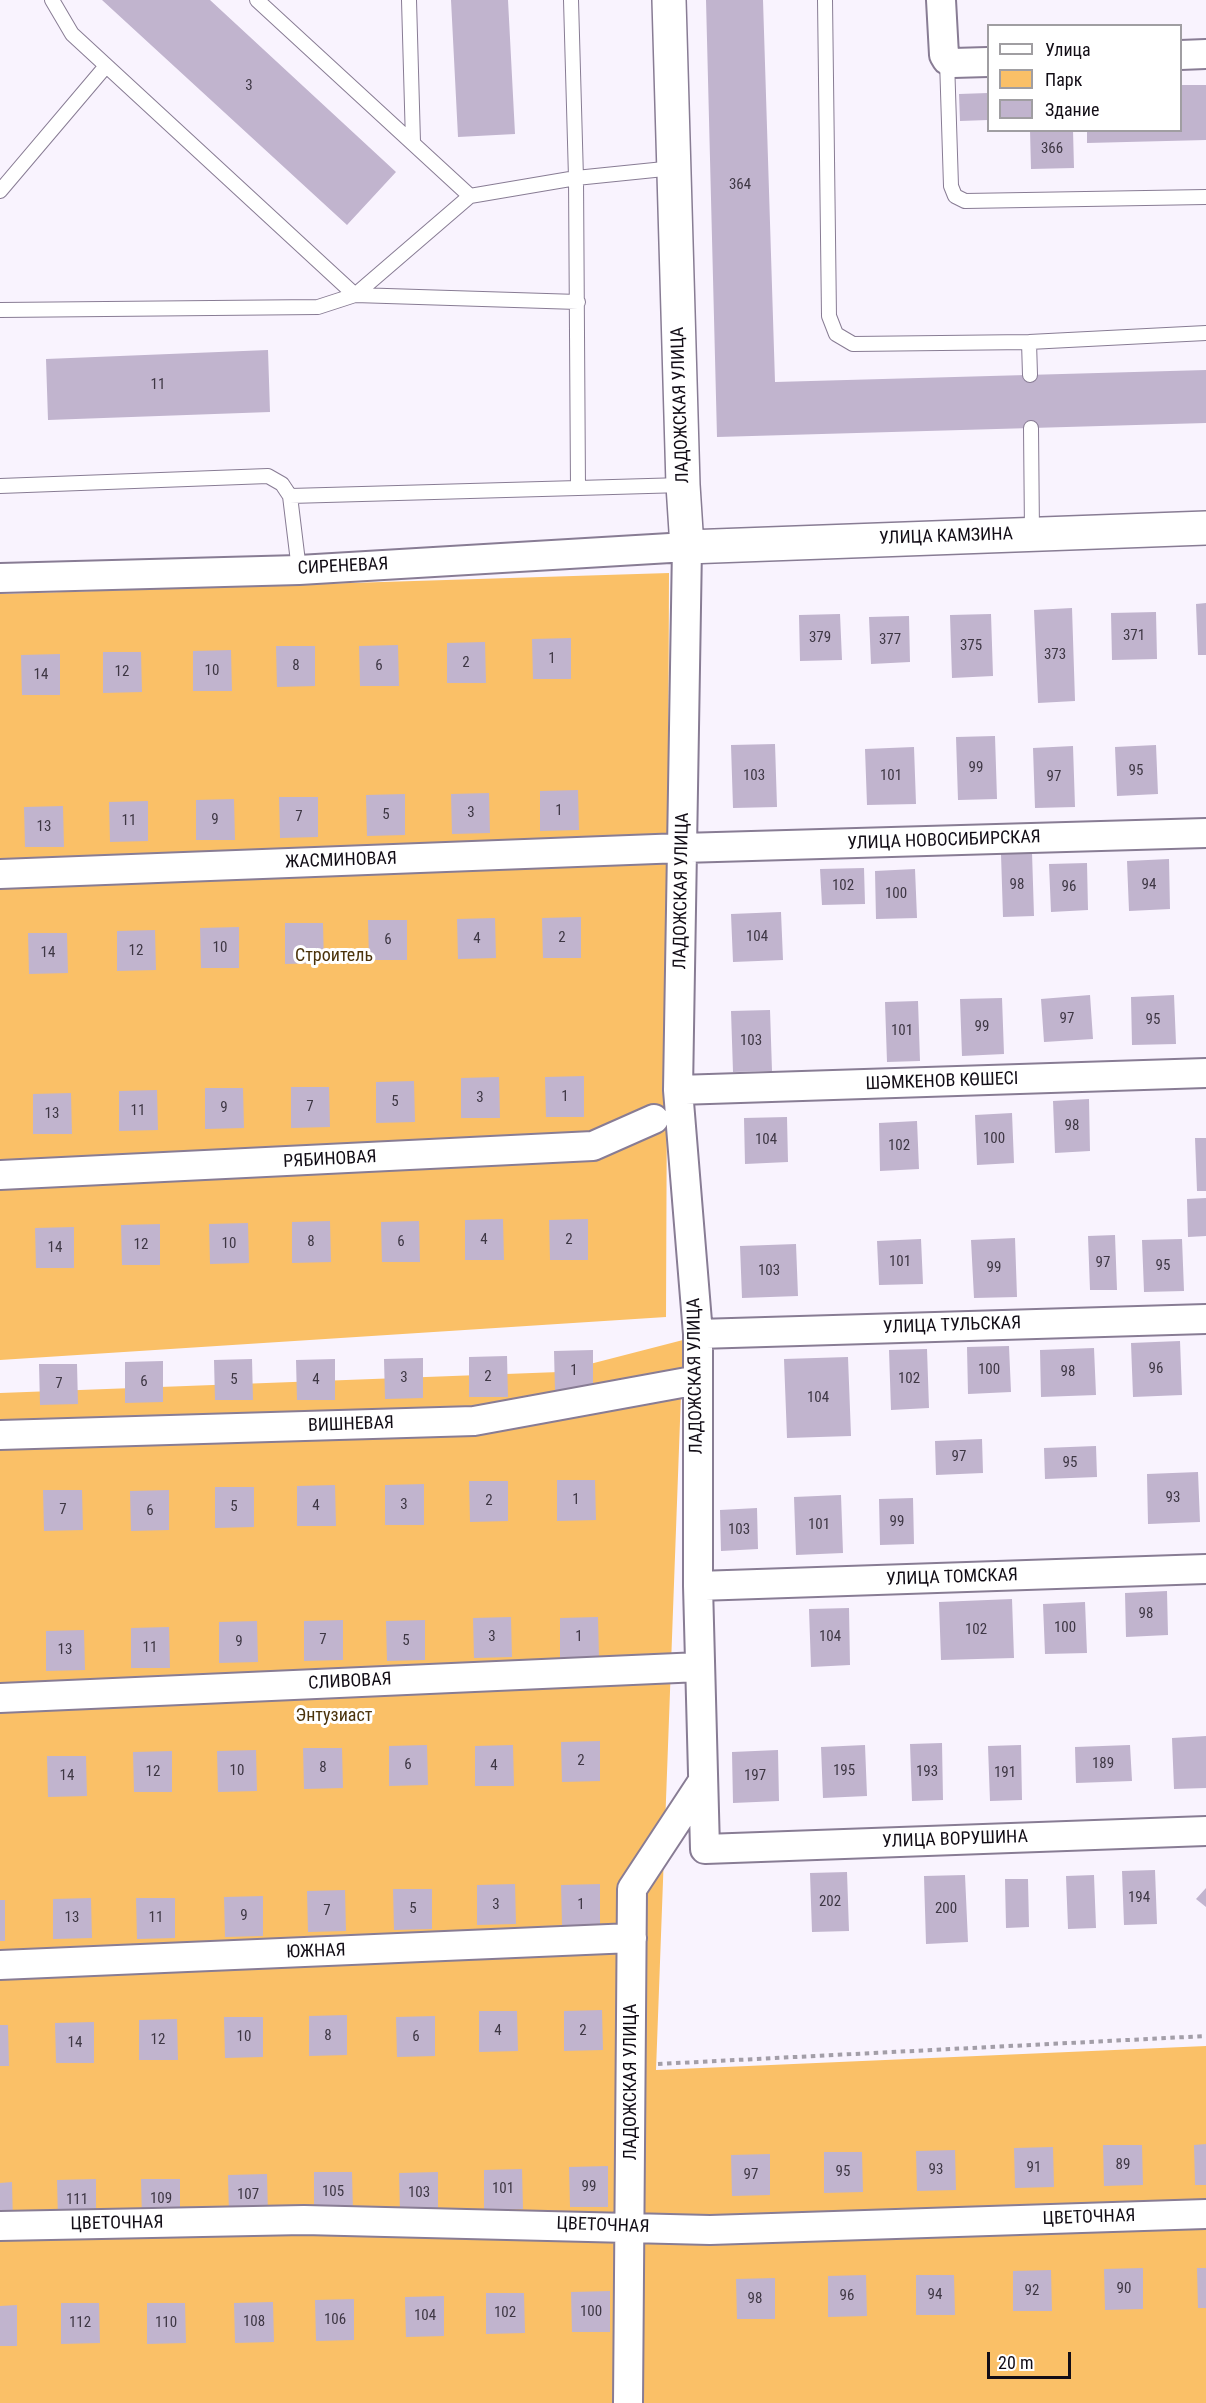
<!DOCTYPE html>
<meta charset="utf-8">
<style>
body{margin:0}
#map{position:relative;width:1206px;height:2403px;overflow:hidden;background:#f9f3fe;font-family:"Roboto Condensed",sans-serif}
canvas{display:block}
.legend{position:absolute;left:987px;top:24px;width:195px;height:108px;box-sizing:border-box;background:#fff;border:2px solid #a09ea2;margin:0;padding:8px 10px;list-style:none;font-size:18px;color:#120d16}
.legend li{display:flex;align-items:center;gap:12px;height:30px}
.legend b{width:30px;border:2px solid #a09ea2}
.scale{position:absolute;left:987px;top:2352px;width:84px;height:27px;box-sizing:border-box;border:3px solid #120d16;border-top:0;padding-left:8px;font-size:18px;line-height:21px;white-space:nowrap;color:#120d16;-webkit-text-stroke:4px #fff;paint-order:stroke}
</style>
<div id="map">
<canvas width="1206" height="2403"></canvas>
<ul class="legend">
<li><b style="height:8px;background:#fff"></b>Улица</li>
<li><b style="height:16px;background:#fac067"></b>Парк</li>
<li><b style="height:16px;background:#c1b4ce"></b>Здание</li>
</ul>
<div class="scale">20 m</div>
</div>
<script>
const c = document.querySelector('canvas').getContext('2d');
c.lineJoin = 'round';
function paint(path, color) { c.fillStyle = color; c.fill(path, 'evenodd'); }
const toPath = rows => new Path2D(rows.map(r => 'M' + r).join(''));
function strokePath(path, color, width, dash) { c.strokeStyle = color; c.lineWidth = width; c.lineCap = dash ? 'butt' : 'round'; c.setLineDash(dash || []); c.stroke(path); }
function write(font, color, halo, rows, align = 'center') {
  c.font = font + ' "Roboto Condensed",sans-serif'; c.lineWidth = 6; c.setLineDash([]); c.textBaseline = 'middle'; c.strokeStyle = halo; c.fillStyle = color; for (const [text, x, y, turn = 0] of rows) {
    c.save(); c.translate(x, y); c.rotate((+turn || 0) * Math.PI / 180); c.textAlign = isNaN(turn) ? turn : align; if (halo) c.strokeText(text, 0, 0); c.fillText(text, 0, 0); c.restore();
  }
}
paint(toPath([
 [669,573,666,1317,0,1360,0,594],
 [683,1340,656,2070,1206,2046,1206,2403,0,2403,0,1393,559,1372]
]), '#fac067');
paint(toPath([
 [102,0,210,0,396,172,347,225],
 [451,0,508,0,515,134,458,137],
 [706,0,763,0,775,382,1206,370,1206,423,717,437],
 [1180,85,1206,85,1206,140,1087,143,1087,130,1180,130],
 [988,93,988,120,960,121,959,94],
 [1030,130,1073,130,1074,168,1031,169],
 [268,350,270,412,48,420,46,359],
 [1206,603,1206,655,1198,655,1196,604],
 [1072,608,1075,701,1038,703,1034,610],
 [1156,612,1157,659,1112,660,1111,613],
 [840,614,842,660,800,661,799,615],
 [991,614,993,676,952,678,950,615],
 [909,616,910,662,871,664,869,617],
 [571,638,571,679,533,679,532,639],
 [485,642,486,683,447,683,447,643],
 [398,645,399,686,360,686,359,646],
 [276,646,315,646,315,686,277,687],
 [231,650,232,691,193,691,193,651],
 [103,652,141,652,142,692,103,693],
 [60,654,60,695,22,695,21,655],
 [995,736,997,799,958,800,956,737],
 [775,744,777,807,733,808,731,745],
 [1156,745,1158,794,1117,796,1115,747],
 [1073,746,1075,807,1035,808,1033,748],
 [914,747,916,804,867,805,865,749],
 [578,790,579,830,540,831,540,791],
 [489,793,490,833,452,834,451,794],
 [405,794,405,835,367,836,366,795],
 [279,797,318,797,318,837,280,838],
 [234,799,235,840,196,840,196,800],
 [148,801,148,841,110,842,109,802],
 [63,806,64,847,25,847,24,807],
 [1032,852,1034,916,1003,917,1001,854],
 [1169,859,1170,909,1129,911,1127,861],
 [1087,863,1088,910,1051,912,1049,864],
 [864,868,865,904,822,905,820,869],
 [915,869,917,918,876,919,875,871],
 [781,912,783,960,733,962,731,914],
 [581,917,581,958,543,958,542,918],
 [495,918,496,958,458,959,457,919],
 [368,920,407,920,407,960,369,960],
 [285,923,323,923,324,963,285,964],
 [239,927,239,968,201,968,200,928],
 [155,930,156,970,117,971,117,931],
 [28,933,67,933,68,973,29,974],
 [1090,995,1093,1039,1044,1042,1041,999],
 [1174,995,1176,1044,1132,1045,1131,997],
 [1002,998,1004,1054,962,1056,960,999],
 [918,1001,920,1061,887,1062,885,1002],
 [770,1010,772,1071,733,1072,731,1011],
 [584,1076,584,1117,546,1117,545,1077],
 [499,1077,500,1118,461,1118,461,1078],
 [414,1081,415,1122,376,1123,376,1082],
 [291,1087,329,1087,330,1127,291,1128],
 [205,1088,243,1088,244,1128,205,1129],
 [157,1090,158,1130,119,1131,119,1091],
 [71,1093,72,1134,33,1134,33,1094],
 [1089,1099,1090,1151,1055,1153,1053,1101],
 [1012,1113,1014,1163,977,1165,975,1115],
 [787,1117,788,1162,745,1164,744,1118],
 [917,1121,919,1169,880,1171,879,1123],
 [1195,1138,1206,1138,1206,1191,1197,1191],
 [1206,1198,1206,1236,1188,1237,1187,1199],
 [503,1219,504,1260,465,1260,465,1220],
 [588,1219,588,1260,550,1260,549,1220],
 [330,1221,331,1262,292,1263,292,1222],
 [419,1221,420,1262,382,1262,381,1222],
 [248,1223,249,1263,210,1264,209,1224],
 [160,1224,160,1265,122,1265,121,1225],
 [74,1227,74,1268,36,1268,35,1228],
 [1115,1235,1117,1290,1090,1290,1088,1236],
 [1015,1238,1017,1297,974,1298,971,1240],
 [921,1239,923,1284,879,1285,877,1241],
 [1182,1239,1184,1291,1144,1292,1142,1240],
 [796,1244,798,1296,742,1298,740,1246],
 [1180,1341,1182,1395,1133,1397,1131,1343],
 [1009,1346,1011,1392,968,1394,967,1347],
 [1094,1348,1096,1395,1041,1397,1040,1350],
 [927,1349,929,1408,891,1410,889,1350],
 [593,1350,593,1390,555,1391,554,1351],
 [507,1356,508,1397,469,1397,469,1357],
 [848,1357,851,1436,787,1438,784,1359],
 [423,1358,423,1398,385,1399,384,1359],
 [252,1359,253,1400,215,1400,214,1360],
 [335,1359,335,1400,297,1400,296,1360],
 [163,1361,163,1402,125,1403,125,1362],
 [39,1364,77,1364,78,1404,40,1405],
 [982,1439,983,1473,936,1475,935,1441],
 [1096,1446,1097,1477,1045,1479,1044,1448],
 [1198,1472,1200,1522,1148,1524,1147,1474],
 [557,1480,595,1480,596,1520,557,1521],
 [469,1481,508,1481,508,1521,470,1522],
 [424,1484,424,1525,385,1525,385,1485],
 [335,1485,336,1526,297,1526,297,1486],
 [215,1487,254,1487,254,1527,215,1528],
 [43,1490,82,1490,83,1530,44,1531],
 [169,1490,169,1530,131,1531,130,1491],
 [841,1495,843,1553,796,1555,794,1497],
 [913,1498,914,1544,880,1545,879,1499],
 [757,1508,758,1549,721,1551,720,1510],
 [1167,1591,1168,1635,1126,1637,1125,1593],
 [1012,1599,1014,1658,941,1660,939,1602],
 [1085,1602,1087,1653,1045,1654,1043,1604],
 [849,1608,850,1665,811,1667,809,1609],
 [511,1617,512,1657,474,1658,473,1618],
 [598,1617,599,1657,560,1658,560,1618],
 [343,1620,343,1660,304,1661,304,1621],
 [425,1620,425,1660,387,1661,386,1621],
 [257,1621,258,1662,219,1663,219,1622],
 [169,1627,170,1668,131,1668,131,1628],
 [84,1630,85,1670,46,1671,46,1631],
 [1206,1736,1206,1788,1174,1789,1172,1738],
 [600,1741,600,1781,562,1782,561,1742],
 [942,1743,943,1800,912,1801,910,1744],
 [427,1745,428,1785,389,1786,389,1746],
 [513,1745,514,1786,475,1786,475,1746],
 [865,1745,867,1796,823,1798,821,1747],
 [1021,1745,1022,1800,990,1801,988,1746],
 [1130,1745,1132,1781,1076,1783,1075,1747],
 [303,1748,342,1748,343,1788,304,1789],
 [256,1750,257,1791,218,1792,217,1751],
 [778,1750,779,1801,733,1803,732,1752],
 [172,1751,172,1792,134,1792,133,1752],
 [47,1756,86,1756,87,1796,48,1797],
 [1155,1870,1157,1924,1124,1925,1122,1871],
 [847,1872,849,1931,812,1932,810,1873],
 [965,1875,968,1942,926,1944,924,1876],
 [1094,1875,1096,1928,1068,1929,1066,1876],
 [1005,1879,1028,1879,1029,1927,1006,1928],
 [515,1884,516,1924,477,1925,477,1885],
 [600,1884,600,1925,562,1925,561,1885],
 [1206,1888,1206,1907,1196,1899],
 [393,1889,432,1889,432,1929,394,1930],
 [345,1890,346,1931,308,1932,307,1891],
 [263,1896,263,1936,225,1937,224,1897],
 [91,1898,92,1938,53,1939,53,1899],
 [136,1898,175,1898,175,1938,137,1939],
 [0,1900,5,1900,5,1941,0,1941],
 [602,2010,603,2050,564,2051,564,2011],
 [479,2011,517,2011,518,2051,479,2052],
 [347,2015,347,2055,309,2056,309,2016],
 [435,2016,435,2056,397,2057,396,2017],
 [224,2017,263,2017,263,2057,225,2058],
 [177,2019,178,2060,139,2060,139,2020],
 [94,2022,94,2063,56,2063,55,2023],
 [0,2025,8,2025,9,2066,0,2066],
 [1206,2144,1206,2185,1195,2185,1194,2145],
 [1103,2145,1142,2145,1143,2185,1104,2186],
 [1053,2147,1054,2187,1015,2188,1014,2148],
 [955,2150,956,2190,917,2191,916,2151],
 [824,2152,862,2152,863,2192,824,2193],
 [770,2154,770,2195,732,2196,731,2155],
 [608,2166,608,2207,570,2207,569,2167],
 [522,2169,523,2209,484,2210,484,2170],
 [314,2172,352,2172,353,2212,314,2213],
 [438,2172,438,2212,400,2213,399,2173],
 [267,2174,268,2215,229,2215,228,2175],
 [96,2179,96,2220,58,2220,57,2180],
 [141,2179,180,2179,180,2219,142,2220],
 [12,2182,13,2223,0,2223,0,2183],
 [1143,2268,1143,2309,1105,2310,1104,2269],
 [1197,2268,1206,2268,1206,2308,1198,2308],
 [1051,2270,1052,2311,1013,2311,1013,2271],
 [866,2275,867,2316,828,2317,828,2276],
 [916,2275,954,2275,955,2315,916,2315],
 [775,2278,775,2319,737,2319,736,2279],
 [610,2291,610,2332,572,2332,571,2292],
 [486,2293,524,2293,525,2333,486,2334],
 [444,2296,444,2336,406,2337,405,2297],
 [354,2299,354,2340,316,2341,315,2300],
 [273,2302,274,2342,235,2343,234,2303],
 [61,2303,99,2303,100,2343,61,2344],
 [147,2303,185,2303,186,2343,147,2344],
 [17,2305,17,2346,0,2346,0,2306]
]), '#c1b4ce');
const service = toPath([
 [52,0,72,34,355,295,578,302],
 [257,0,470,196],
 [409,0,413,142],
 [825,0,829,316,836,334,853,344,1029,342,1206,333],
 [947,60,951,186,955,196,965,201,1206,197],
 [0,191,106,66],
 [0,310,318,307,355,295,470,196,576,178,674,168],
 [1029,342,1030,375],
 [1031,428,1032,533],
 [0,486,268,476,282,484,290,496,299,570],
 [578,488,683,485],
 [290,496,578,488,576,178,571,0]
]);
const minor = toPath([
 [941,0,944,55,947,60,953,63,988,62],
 [1180,55,1206,54],
 [0,578,299,570,687,547,678,1090,698,1334,698,1586,705,1849,1206,1831],
 [0,874,682,848,1206,833],
 [678,1090,1206,1073],
 [0,1175,593,1146,654,1119],
 [698,1334,1206,1319],
 [0,1435,474,1421,698,1380],
 [698,1586,1206,1569],
 [0,1698,700,1667],
 [0,1965,632,1938],
 [0,2226,304,2220,710,2230,1206,2214],
 [628,2403,632,1889,703,1781]
]);
const secondary = toPath([
 [669,0,683,485,687,547,1206,528]
]);
strokePath(service, '#887c94', 16);
strokePath(minor, '#887c94', 32);
strokePath(secondary, '#887c94', 36);
strokePath(toPath([
 [658,2064,1206,2036]
]), '#a39ea8', 4, [4.5, 4.5]);
strokePath(service, '#fff', 14);
strokePath(minor, '#fff', 28);
strokePath(secondary, '#fff', 33);
write('15px', '#3e3744', null, [
 ["3",249,86],
 ["366",1052,149],
 ["364",740,185],
 ["11",158,385],
 ["371",1134,636],
 ["379",820,638],
 ["377",890,640],
 ["375",971,646],
 ["373",1055,655],
 ["1",552,659],
 ["2",466,663],
 ["8",296,666],
 ["6",379,666],
 ["10",212,671],
 ["12",122,672],
 ["14",41,675],
 ["99",976,768],
 ["95",1136,771],
 ["103",754,776],
 ["101",891,776],
 ["97",1054,777],
 ["1",559,811],
 ["3",471,813],
 ["5",386,815],
 ["7",299,817],
 ["9",215,820],
 ["11",129,821],
 ["13",44,827],
 ["98",1017,885],
 ["94",1149,885],
 ["102",843,886],
 ["96",1069,887],
 ["100",896,894],
 ["104",757,937],
 ["2",562,938],
 ["4",477,939],
 ["6",388,940],
 ["10",220,948],
 ["12",136,951],
 ["14",48,953],
 ["97",1067,1019],
 ["95",1153,1020],
 ["99",982,1027],
 ["101",902,1031],
 ["103",751,1041],
 ["1",565,1097],
 ["3",480,1098],
 ["5",395,1102],
 ["7",310,1107],
 ["9",224,1108],
 ["11",138,1111],
 ["13",52,1114],
 ["98",1072,1126],
 ["100",994,1139],
 ["104",766,1140],
 ["102",899,1146],
 ["4",484,1240],
 ["2",569,1240],
 ["8",311,1242],
 ["6",401,1242],
 ["10",229,1244],
 ["12",141,1245],
 ["14",55,1248],
 ["101",900,1262],
 ["97",1103,1263],
 ["95",1163,1266],
 ["99",994,1268],
 ["103",769,1271],
 ["96",1156,1369],
 ["100",989,1370],
 ["1",574,1371],
 ["98",1068,1372],
 ["2",488,1377],
 ["3",404,1378],
 ["102",909,1379],
 ["5",234,1380],
 ["4",316,1380],
 ["6",144,1382],
 ["7",59,1384],
 ["104",818,1398],
 ["97",959,1457],
 ["95",1070,1463],
 ["93",1173,1498],
 ["1",576,1500],
 ["2",489,1501],
 ["3",404,1505],
 ["4",316,1506],
 ["5",234,1507],
 ["7",63,1510],
 ["6",150,1511],
 ["99",897,1522],
 ["101",819,1525],
 ["103",739,1530],
 ["98",1146,1614],
 ["100",1065,1628],
 ["102",976,1630],
 ["3",492,1637],
 ["1",579,1637],
 ["104",830,1637],
 ["7",323,1640],
 ["5",406,1641],
 ["9",239,1642],
 ["11",150,1648],
 ["13",65,1650],
 ["2",581,1761],
 ["189",1103,1764],
 ["6",408,1765],
 ["4",494,1766],
 ["8",323,1768],
 ["10",237,1771],
 ["195",844,1771],
 ["12",153,1772],
 ["193",927,1772],
 ["191",1005,1773],
 ["14",67,1776],
 ["197",755,1776],
 ["194",1139,1898],
 ["202",830,1902],
 ["3",496,1905],
 ["1",581,1905],
 ["5",413,1909],
 ["200",946,1909],
 ["7",327,1911],
 ["9",244,1916],
 ["13",72,1918],
 ["11",156,1918],
 ["4",498,2031],
 ["2",583,2031],
 ["8",328,2036],
 ["10",244,2037],
 ["6",416,2037],
 ["12",158,2040],
 ["14",75,2043],
 ["89",1123,2165],
 ["91",1034,2168],
 ["93",936,2170],
 ["95",843,2172],
 ["97",751,2175],
 ["99",589,2187],
 ["101",503,2189],
 ["105",333,2192],
 ["103",419,2193],
 ["107",248,2195],
 ["109",161,2199],
 ["111",77,2200],
 ["90",1124,2289],
 ["92",1032,2291],
 ["94",935,2295],
 ["96",847,2296],
 ["98",755,2299],
 ["100",591,2312],
 ["102",505,2313],
 ["104",425,2316],
 ["106",335,2320],
 ["108",254,2322],
 ["112",80,2323],
 ["110",166,2323]
]);
write('18px', '#120d16', '#fff', [
 ["ЛАДОЖСКАЯ УЛИЦА",681,405,-92],
 ["УЛИЦА КАМЗИНА",946,537,-2],
 ["СИРЕНЕВАЯ",343,567,-3],
 ["УЛИЦА НОВОСИБИРСКАЯ",944,841,-2],
 ["ЖАСМИНОВАЯ",341,861,-2],
 ["ЛАДОЖСКАЯ УЛИЦА",682,891,-89],
 ["ШӘМКЕНОВ КӨШЕСІ",942,1082,-2],
 ["РЯБИНОВАЯ",330,1160,-3],
 ["УЛИЦА ТУЛЬСКАЯ",952,1326,-2],
 ["ЛАДОЖСКАЯ УЛИЦА",696,1376,-91],
 ["ВИШНЕВАЯ",351,1425,-2],
 ["УЛИЦА ТОМСКАЯ",952,1578,-2],
 ["СЛИВОВАЯ",350,1682,-3],
 ["УЛИЦА ВОРУШИНА",955,1840,-2],
 ["ЮЖНАЯ",316,1952,-2],
 ["ЛАДОЖСКАЯ УЛИЦА",631,2082,-90],
 ["ЦВЕТОЧНАЯ",1089,2218,-2],
 ["ЦВЕТОЧНАЯ",117,2224,-1],
 ["ЦВЕТОЧНАЯ",603,2226,2]
]);
write('18px', '#4b330b', '#fff', [
 ["Строитель",334,956],
 ["Энтузиаст",334,1716]
]);
</script>
